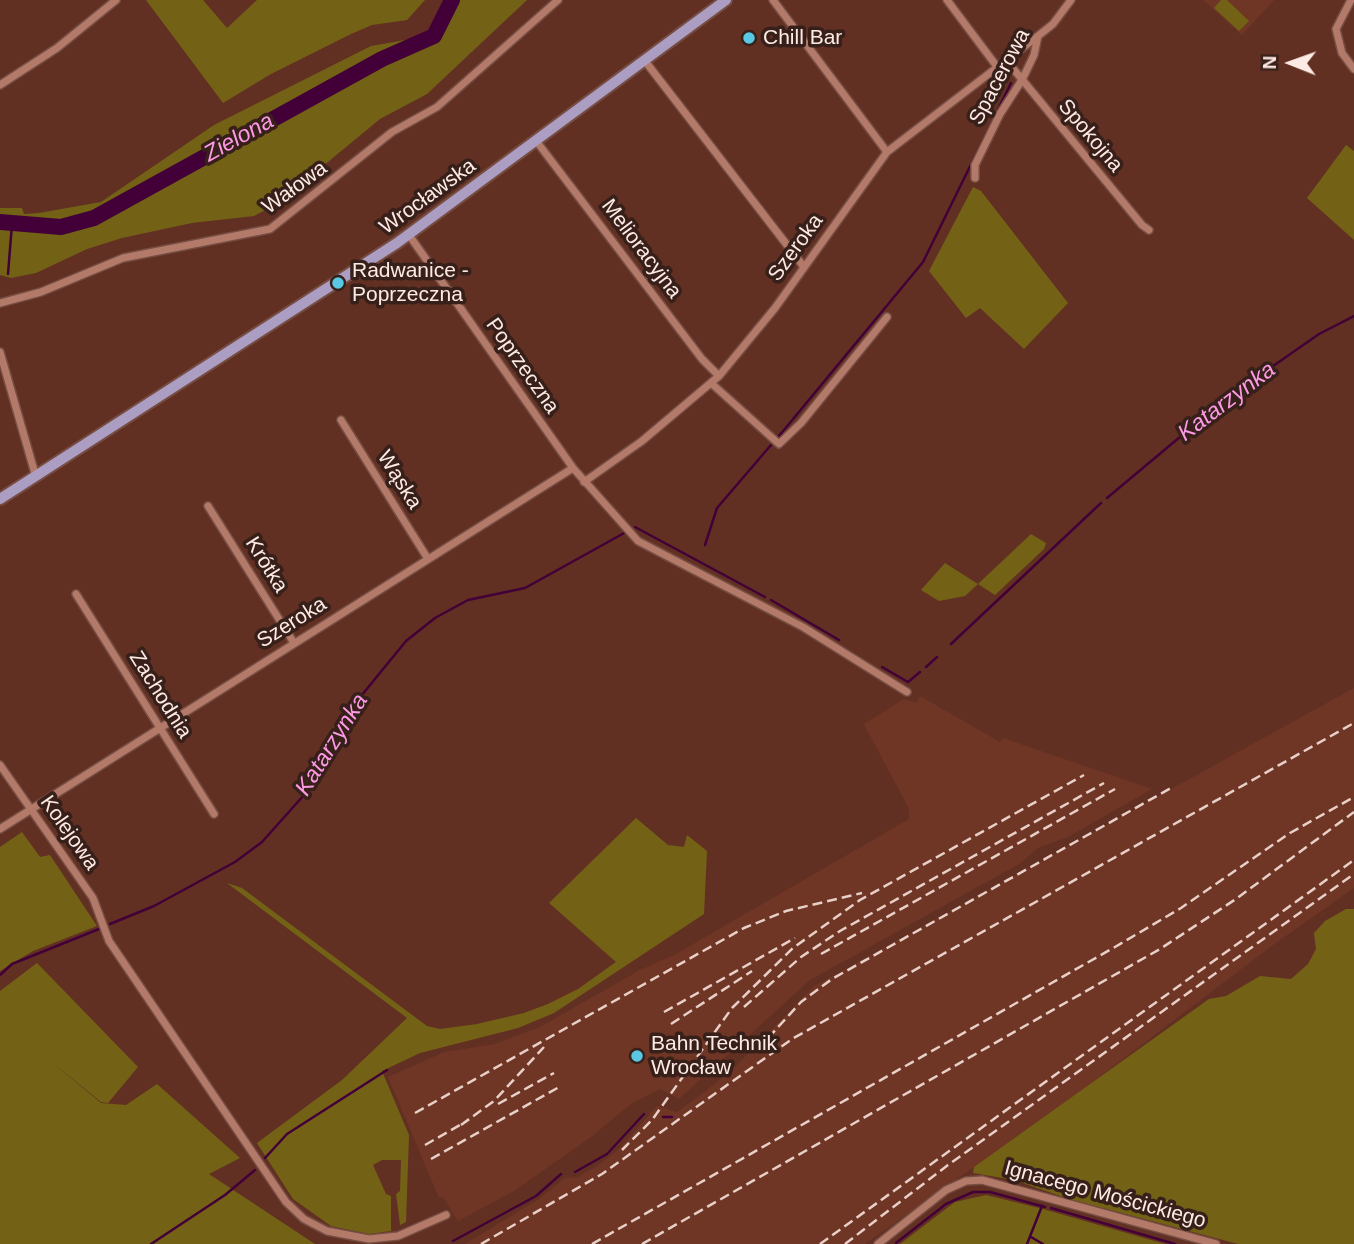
<!DOCTYPE html>
<meta charset="utf-8">
<style>
body{margin:0}
#map{position:relative;width:1354px;height:1244px;overflow:hidden;background:#623022;font-family:Arial,sans-serif}
canvas{display:block}
.north{position:absolute;left:1256px;top:28px;width:70px;height:70px;-webkit-text-stroke:5px #38201a;paint-order:stroke;rotate:271deg;font-size:19px;font-weight:700;line-height:28px;text-align:center;color:#feeae4}
.north::after{content:'';display:block;margin:auto;width:24px;height:32px;background:#feeae4;clip-path:polygon(50% 0,100% 100%,50% 72%,0 100%)}
</style>
<div id="map">
<canvas width="1354" height="1244"></canvas>
<div class="north">N</div>
</div>
<script>
const c = document.querySelector('canvas').getContext('2d');
c.lineJoin = 'round';
function paint(path, color) { c.fillStyle = color; c.fill(path, 'evenodd'); }
const toPath = rows => new Path2D(rows.map(r => 'M' + r).join(''));
function strokePath(path, color, width, dash) { c.strokeStyle = color; c.lineWidth = width; c.lineCap = dash ? 'butt' : 'round'; c.setLineDash(dash || []); c.stroke(path); }
function write(font, color, halo, rows, align = 'center') {
  c.font = font + ' Arial,sans-serif'; c.lineWidth = 7; c.setLineDash([]); c.textBaseline = 'middle'; c.strokeStyle = halo; c.fillStyle = color; for (const [text, x, y, turn = 0] of rows) {
    c.save(); c.translate(x, y); c.rotate((+turn || 0) * Math.PI / 180); c.textAlign = isNaN(turn) ? turn : align; if (halo) c.strokeText(text, 0, 0); c.fillText(text, 0, 0); c.restore();
  }
}
paint(toPath([
 [1203,0,1274,0,1242,35],
 [1354,688,1354,888,1273,945,1073,1097,865,1244,465,1244,539,1199,565,1178,578,1177,597,1166,619,1149,657,1106,677,1112,707,1090,736,1066,813,987],
 [920,696,1000,742,1003,738,1152,789,1068,837,1038,848,1019,864,810,980,679,1099,660,1089,631,1104,591,1137,514,1191,458,1221,443,1197,439,1198,388,1077,444,1052,495,1044,540,1027,640,970,676,954,909,819,909,809,864,724,904,699,916,703]
]), '#6f3525');
paint(toPath([
 [146,0,203,0,227,28,257,0,425,0,407,20,372,25,351,34,271,74,223,103],
 [444,0,527,0,427,94,380,119,277,204,254,216,192,223,122,238,87,249,36,273,11,278,0,275,0,208,22,208,24,214,39,213,101,202,214,125,371,46,417,38,431,29],
 [1221,0,1227,0,1249,21,1239,31,1214,8],
 [1346,145,1354,151,1354,240,1307,198],
 [973,187,981,191,1068,303,1024,349,980,308,966,318,929,271],
 [1031,534,1046,543,1044,549,995,595,978,584,965,596,939,601,921,590,945,563,978,584],
 [636,818,668,845,684,847,687,835,707,851,704,914,554,1013,518,1028,420,1053,382,1071,409,1135,406,1222,400,1225,396,1194,400,1191,401,1160,382,1160,373,1165,386,1194,391,1196,391,1231,369,1234,331,1226,293,1199,257,1143,342,1080,407,1018,227,883,242,888,427,1026,440,1029,477,1024,524,1013,548,1004,578,989,616,962,549,903],
 [22,832,40,857,50,855,97,926,33,951,0,971,0,847],
 [1346,909,1354,909,1354,1244,1238,1244,1069,1199,1014,1180,973,1173,974,1167,1209,999,1226,996,1260,976,1291,979,1308,964,1316,949,1314,933,1325,921],
 [37,963,138,1067,108,1103,101,1102,48,1059,101,1103,126,1105,157,1084,240,1158,209,1174,315,1244,0,1244,0,991],
 [986,1195,1043,1209,1165,1244,900,1244,955,1202]
]), '#736216');
strokePath(toPath([
 [8,274,12,224],
 [779,436,923,262,1011,83],
 [1107,498,1223,401,1319,334,1354,316],
 [635,527,765,597],
 [705,545,717,508,771,445],
 [771,600,839,640],
 [951,644,1101,503],
 [882,667,908,682,920,672],
 [926,667,937,657],
 [110,924,154,906,235,862,262,842,304,795,357,701,406,641,435,618,468,600,525,588,626,532],
 [0,975,12,964,99,929],
 [663,1117,672,1117],
 [265,1158,287,1134,387,1070],
 [575,1172,607,1154,644,1114],
 [1051,1208,1175,1244],
 [1031,1237,1043,1244],
 [453,1241,536,1196,561,1174],
 [896,1243,946,1204,973,1192,990,1192,1045,1207],
 [151,1244,225,1195,255,1170],
 [1027,1244,1042,1206]
]), '#430038', 2.5);
strokePath(toPath([
 [0,222,61,227,94,218,382,59,434,36,452,0]
]), '#430038', 16);
const street = toPath([
 [773,0,887,152],
 [947,0,998,68],
 [1351,0,1336,29,1342,53,1354,69],
 [1006,60,1142,225,1149,230],
 [645,61,804,267],
 [0,85,57,48,116,0],
 [537,142,702,359,719,376],
 [975,178,975,165,1000,114,1022,80,1034,55,1038,36,1053,24,1071,0],
 [409,235,573,468,638,541,803,627,907,692],
 [0,303,41,292,123,258,270,229,392,132,437,107,558,0],
 [0,352,36,477],
 [711,383,779,444,801,423,887,317],
 [341,420,428,559],
 [584,482,642,441,719,376,775,308,887,152,1038,36],
 [208,506,294,643],
 [76,594,214,814],
 [0,765,93,898,109,941,286,1202,304,1219,327,1231,369,1239,398,1236,446,1215],
 [0,829,573,468],
 [878,1244,946,1190,966,1181,982,1180,1216,1244]
]);
const primary = toPath([
 [0,499,397,243,726,0]
]);
strokePath(street, '#754d42', 10);
strokePath(primary, '#754d42', 14);
strokePath(street, '#b37a6a', 7);
strokePath(primary, '#ac9dc3', 10);
strokePath(toPath([
 [821,954,1115,789],
 [744,1007,801,957,840,931,1104,783],
 [664,1012,795,938],
 [671,1024,752,971],
 [758,1049,801,1002,832,979,1171,788],
 [498,1104,554,1073],
 [415,1113,744,928,786,911,862,893],
 [461,1125,494,1101,544,1047],
 [425,1145,467,1121],
 [622,1150,652,1120,732,1008,793,948,860,900,1084,775],
 [431,1159,561,1086],
 [481,1244,602,1174,792,1039,1354,723],
 [592,1244,1115,947,1181,908,1290,833,1354,797],
 [642,1244,1160,949,1236,899,1354,812],
 [820,1244,1354,860],
 [845,1244,948,1165,1354,874]
]), '#e8d0c8', 2.5, [10, 5]);
for (const [x, y, r, color] of [
 [749,38,7,"#58c8e4"],
 [338,283,7,"#58c8e4"],
 [637,1056,7,"#58c8e4"]
]) { const dot = new Path2D(); dot.arc(x, y, r, 0, 2 * Math.PI); c.fillStyle = color; c.fill(dot); strokePath(dot, '#38201a', 2.5); }
write('21px', '#feeae4', '#38201a', [
 ["Chill Bar",763,38],
 ["Radwanice -",352,271],
 ["Poprzeczna",352,295],
 ["Bahn Technik",651,1044],
 ["Wrocław",651,1068]
], 'left');
write('21px', '#feeae4', '#38201a', [
 ["Spacerowa",1000,77,-62],
 ["Spokojna",1090,136,50],
 ["Wałowa",295,188,-36],
 ["Wrocławska",428,197,-36],
 ["Szeroka",796,248,-54],
 ["Melioracyjna",641,249,53],
 ["Poprzeczna",522,366,55],
 ["Wąska",399,480,58],
 ["Krótka",266,565,58],
 ["Szeroka",292,623,-32],
 ["Zachodnia",160,695,58],
 ["Kolejowa",69,833,55],
 ["Ignacego Mościckiego",1105,1195,15]
]);
write('italic 23px', '#fd9ae5', '#38201a', [
 ["Zielona",239,138,-29],
 ["Katarzynka",1227,402,-37],
 ["Katarzynka",332,745,-58]
]);
</script>
